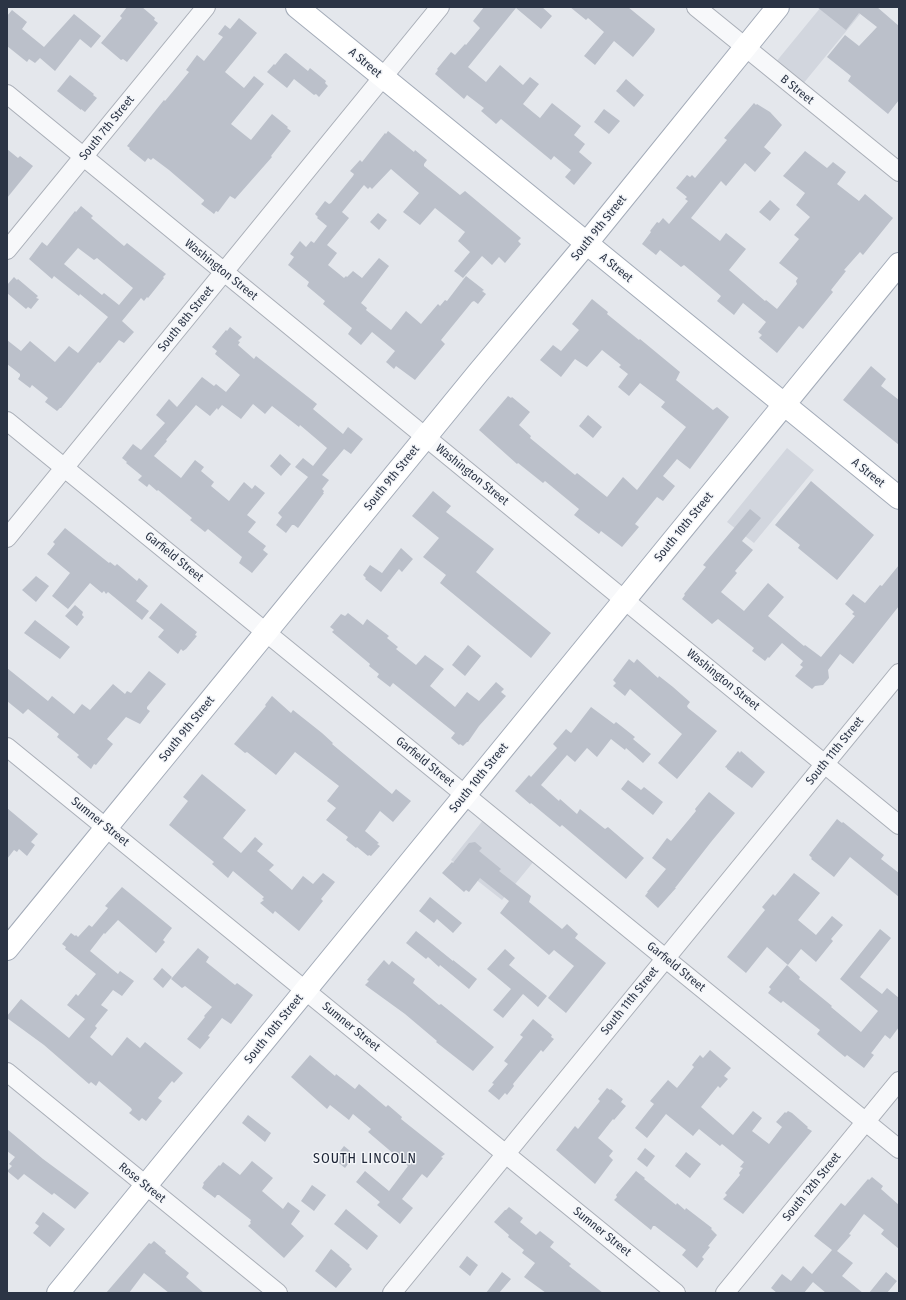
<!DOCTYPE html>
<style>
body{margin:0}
#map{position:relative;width:906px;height:1300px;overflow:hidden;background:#e4e7ec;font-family:"Fira Sans Condensed",sans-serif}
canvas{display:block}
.frame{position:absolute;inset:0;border:8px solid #2b3445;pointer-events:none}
</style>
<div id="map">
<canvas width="906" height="1300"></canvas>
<div class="frame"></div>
</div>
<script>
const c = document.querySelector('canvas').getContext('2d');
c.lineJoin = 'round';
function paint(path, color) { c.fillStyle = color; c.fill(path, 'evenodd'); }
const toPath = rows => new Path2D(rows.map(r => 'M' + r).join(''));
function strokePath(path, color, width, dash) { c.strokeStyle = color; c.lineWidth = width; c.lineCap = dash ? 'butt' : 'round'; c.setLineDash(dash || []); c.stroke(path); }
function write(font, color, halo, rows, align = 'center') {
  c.font = font + ' "Fira Sans Condensed",sans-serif'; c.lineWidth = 3; c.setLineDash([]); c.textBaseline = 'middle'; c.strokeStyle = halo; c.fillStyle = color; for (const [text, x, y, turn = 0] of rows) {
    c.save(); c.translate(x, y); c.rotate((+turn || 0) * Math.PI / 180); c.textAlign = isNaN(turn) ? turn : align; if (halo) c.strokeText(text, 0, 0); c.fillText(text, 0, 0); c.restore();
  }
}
paint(toPath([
 [821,7,866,7,798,90,771,68],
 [787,448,814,470,754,543,727,522],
 [488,814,539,855,502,900,451,860]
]), '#d2d6de');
paint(toPath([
 [127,7,142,7,155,18,154,20,158,23,127,62,123,59,121,60,101,43,122,18,120,16],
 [484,7,542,7,552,16,541,29,516,8,468,67,486,82,500,65,523,85,530,77,539,84,523,104,540,118,552,103,581,126,574,135,585,144,579,152,592,163,574,185,565,177,571,170,554,156,551,160,501,119,496,124,481,111,484,108,467,95,464,99,435,74,438,70,437,69,451,52,455,55,465,44,466,45,480,28,473,21],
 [570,7,628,7,655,29,654,32,633,57,614,41,595,65,584,56,604,32,588,18,586,20],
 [817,7,877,7,899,26,899,100,888,114,848,81,851,76,827,57,845,35,859,46,877,27,859,13,846,30],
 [12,10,27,22,22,29,44,47,74,14,101,36,91,48,80,39,55,71,40,58,35,63,29,59,27,62,7,46,7,16],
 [239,18,257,33,225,72,244,88,254,76,264,84,231,124,251,140,272,114,288,127,287,128,291,131,271,156,272,157,235,199,230,196,218,212,216,211,214,214,201,204,204,201,204,200,169,170,153,158,151,160,148,158,145,162,129,149,130,148,127,146,164,100,165,101,189,72,186,70,197,55,204,61,223,37,218,34,225,25,230,29],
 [286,53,308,71,310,68,326,81,325,83,328,86,319,97,316,94,314,95,294,79,287,88,267,72,274,64,275,65,284,54],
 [70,75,94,94,93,95,97,98,85,112,81,109,81,110,57,91],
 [626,79,644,95,634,107,616,91],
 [754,103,756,105,757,104,770,112,782,125,764,147,771,153,755,172,745,163,726,186,721,181,691,218,720,241,726,233,746,249,729,270,765,301,766,300,777,309,797,284,796,281,798,278,779,263,799,239,794,235,810,217,796,205,805,193,783,176,805,151,827,168,833,162,846,172,837,184,859,201,865,194,893,218,863,255,860,252,844,270,846,271,831,290,833,292,803,329,799,326,777,353,759,338,762,335,758,332,766,322,743,303,734,315,717,301,721,296,684,265,681,267,660,250,656,255,642,244,651,232,650,231,657,222,659,223,663,218,669,224,688,201,685,199,687,197,676,188,687,175,690,177,692,175,695,178,727,140,724,138],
 [604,109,620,121,609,134,594,122],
 [388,131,414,152,415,150,427,160,424,164,424,166,460,195,465,191,521,238,518,241,521,244,505,263,499,257,492,265,482,256,463,278,454,271,470,252,458,241,465,232,435,208,420,225,403,212,419,193,391,169,372,189,370,187,368,189,364,185,342,212,349,218,327,245,337,253,328,265,344,278,346,276,347,277,353,271,362,278,379,258,389,266,361,303,367,308,366,310,391,330,406,311,421,324,438,304,440,306,445,300,447,301,466,276,484,290,482,291,486,294,478,304,474,301,472,302,441,340,445,344,415,380,396,366,394,369,386,362,395,351,372,332,361,345,348,334,352,328,323,304,325,301,307,286,309,282,288,265,294,257,290,254,300,241,306,247,311,241,314,243,327,226,317,218,318,217,315,214,325,201,329,204,331,203,353,176,354,174,350,171,360,160,362,162,385,133,386,134],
 [7,149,18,158,20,156,33,166,7,198],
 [770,200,780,209,770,221,759,212],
 [81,206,93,216,91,218,124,246,127,243,166,274,163,277,164,278,148,298,147,297,144,301,141,298,122,321,134,332,124,343,119,340,100,363,98,362,61,408,60,408,57,411,45,402,48,398,32,385,30,388,18,379,20,376,20,374,7,364,7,340,21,351,30,341,55,362,69,346,78,353,108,317,80,294,79,296,54,276,52,279,29,259,42,242,47,246,75,211,76,212],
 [78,248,94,260,97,258,133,288,119,305,104,293,102,295,64,264],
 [378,213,387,220,379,230,370,222],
 [14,277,17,280,18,279,38,296,36,298,39,299,31,309,28,307,26,309,7,293,7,285],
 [592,299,608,312,607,314,639,340,640,339,680,372,676,380,713,410,717,407,729,417,690,469,677,459,663,476,675,486,663,501,657,497,635,524,639,527,622,547,601,531,599,534,574,515,579,509,545,481,543,483,518,463,517,464,479,430,508,396,511,398,512,397,530,412,519,425,531,436,530,438,575,475,577,473,607,497,623,477,637,490,686,427,661,407,665,402,640,383,629,396,618,387,628,374,619,367,621,365,602,350,587,367,575,359,561,377,540,360,553,345,561,351,579,330,572,324],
 [230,327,242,337,238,341,240,342,238,345,254,359,256,356,317,404,313,409,343,434,348,427,363,439,351,454,344,449,322,475,329,480,322,489,324,491,323,493,324,493,298,528,294,525,292,525,286,533,276,525,282,517,278,513,308,477,295,467,303,458,313,466,327,448,300,425,299,427,272,406,265,414,253,404,241,419,222,405,218,410,217,408,210,416,196,405,166,440,167,441,154,456,181,478,195,460,204,467,201,471,214,482,211,486,229,501,244,482,252,489,255,485,265,493,247,515,256,522,248,532,266,546,263,550,268,554,252,573,239,563,242,557,208,529,205,532,190,520,192,518,158,490,157,491,149,484,147,487,138,480,142,476,126,463,127,462,122,458,133,444,141,450,165,423,156,415,169,399,177,407,202,377,214,386,216,384,226,392,240,375,215,354,217,351,212,347,226,330,227,331],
 [871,366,886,379,881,386,899,400,899,445,843,400],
 [588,415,602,427,593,438,579,426],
 [280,454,291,464,281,476,270,466],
 [811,481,874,535,837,580,798,548,800,545,775,525],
 [433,491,451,506,446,512,494,549,476,572,551,633,531,658,440,583,446,575,423,557,439,538,412,516],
 [750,509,761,518,742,541,753,550,735,571,737,573,721,592,744,611,768,583,784,597,768,616,804,646,805,645,821,657,855,616,852,614,854,612,845,604,853,594,865,603,880,585,882,586,899,565,899,606,853,664,840,654,828,670,829,678,823,685,815,686,812,689,795,676,803,667,800,665,803,661,782,643,769,658,768,657,765,661,752,651,754,648,718,619,712,624,682,599,685,595,684,594,706,567,703,565],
 [65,528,109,563,110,562,115,566,117,564,137,581,139,578,148,586,136,601,149,611,142,620,108,592,106,594,104,591,102,593,90,583,68,609,52,596,70,573,47,554,55,544,53,542],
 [401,548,413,559,402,572,399,569,381,592,365,579,366,578,363,575,370,565,382,573],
 [36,576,49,586,36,602,22,590],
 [161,603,197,632,195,635,197,636,186,649,183,651,181,649,178,654,158,637,164,630,149,618],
 [75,605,83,612,82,615,84,617,77,626,65,616],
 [348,613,363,625,367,619,389,636,387,638,398,647,396,649,416,665,425,655,444,669,430,686,455,707,467,692,479,701,496,682,504,689,501,692,506,696,479,726,468,742,467,742,463,746,460,744,459,745,451,738,455,733,393,683,390,687,377,677,379,674,369,666,370,664,332,632,334,630,330,627,341,614,345,616],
 [35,620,70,647,60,659,24,633],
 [468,645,481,656,465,676,452,665],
 [629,659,634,663,637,659,658,678,659,676,673,687,690,702,687,706,688,708,717,731,677,779,658,763,682,734,630,689,625,696,613,686,616,683,613,680],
 [7,668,48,701,52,696,74,714,82,704,90,710,113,684,125,694,127,691,131,693,149,671,166,684,147,707,147,709,150,711,140,724,126,717,107,739,113,744,96,765,94,764,91,769,77,757,79,755,57,737,59,734,28,709,23,714,7,701],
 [272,696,291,713,293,710,322,733,333,743,332,744,392,794,396,789,411,801,393,822,380,811,365,831,379,843,377,844,380,846,371,856,369,855,368,856,357,847,356,848,346,840,348,837,326,820,336,808,327,801,339,786,295,752,276,775,247,752,245,753,234,744,266,706,265,705],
 [591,707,614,724,616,722,635,737,633,739,651,754,643,763,626,748,625,750,611,739,597,757,587,748,575,762,567,755,541,785,559,801,560,799,577,814,580,809,605,829,608,827,644,858,626,879,562,825,560,827,531,803,530,804,515,791,529,775,531,777,557,748,553,744,566,729,571,733],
 [738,751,740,753,741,751,765,772,752,788,727,769,727,768,725,767],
 [202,774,246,810,223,838,241,853,255,837,263,844,257,851,274,865,269,870,292,890,303,876,313,884,323,873,335,882,321,899,323,901,299,931,275,911,273,914,260,903,264,900,262,899,264,897,233,871,228,878,212,864,214,862,169,825,188,801,183,797],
 [628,780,641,790,644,787,663,802,653,815,621,789],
 [709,792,735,813,711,842,675,888,676,888,658,908,645,896,648,892,647,892,666,869,652,858,667,838,671,841,696,811,695,809],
 [7,808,38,834,31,842,35,845,27,856,19,849,17,852,14,850,7,859],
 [837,819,842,823,843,822,884,855,881,859,899,873,899,897,850,857,834,877,811,859,812,858,809,855],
 [475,842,482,848,479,851,501,869,499,871,531,896,529,902,562,929,567,924,578,934,575,938,606,963,566,1013,548,998,574,966,554,950,549,955,500,913,509,901,480,878,469,892,466,890,464,892,442,873,452,862,453,863,469,843],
 [794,873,820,893,798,920,816,935,832,916,843,925,831,939,833,941,816,962,801,949,788,965,767,947,746,973,727,957,765,910,762,907,773,894,775,896],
 [122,887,172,928,163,940,165,942,156,953,118,920,105,934,104,933,90,951,118,974,120,971,134,981,122,996,113,990,101,1005,108,1010,95,1026,97,1028,90,1037,112,1056,127,1037,140,1048,145,1042,183,1073,174,1083,172,1081,158,1098,162,1101,146,1121,142,1118,139,1121,129,1113,132,1110,131,1108,99,1081,96,1086,91,1082,89,1084,44,1045,7,1018,7,1016,21,999,69,1038,85,1019,67,1005,76,994,78,996,96,974,65,949,66,947,62,944,71,933,75,936,76,935,78,937,89,925,92,927,108,908,105,906],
 [430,897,462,923,453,933,437,919,434,923,419,911],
 [880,929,891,938,860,977,882,994,887,988,899,998,899,1027,890,1039,885,1035,872,1052,871,1053,874,1055,864,1068,847,1055,845,1057,817,1034,820,1030,783,1001,781,1003,768,993,771,989,769,987,787,965,800,977,799,979,832,1006,831,1007,861,1032,878,1011,840,979],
 [416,931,453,961,453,960,477,979,469,989,440,965,439,967,428,957,426,959,406,943],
 [198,948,209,957,206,962,235,985,237,983,253,995,231,1024,222,1018,208,1036,210,1037,200,1049,187,1039,205,1017,204,1016,212,1007,185,986,182,988,171,979],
 [505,949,515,958,509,965,547,996,538,1007,523,994,503,1018,493,1010,511,989,487,969],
 [384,960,389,965,392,961,415,979,413,983,439,1005,441,1004,494,1047,473,1071,436,1042,437,1041,405,1014,365,985,369,981,367,980],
 [162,968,172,977,163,988,153,979],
 [533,1019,552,1035,551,1037,554,1039,543,1052,541,1050,513,1084,514,1086,507,1095,505,1093,499,1100,488,1091,494,1084,492,1083,508,1064,504,1061,523,1037,520,1035],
 [710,1050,731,1068,724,1076,728,1079,720,1088,718,1086,701,1107,733,1135,753,1111,762,1118,752,1131,769,1144,782,1127,776,1122,785,1112,786,1113,788,1111,792,1113,808,1127,807,1128,812,1131,743,1214,723,1199,727,1195,725,1193,740,1175,739,1173,743,1168,740,1167,744,1162,722,1144,720,1146,699,1129,693,1136,666,1114,647,1138,635,1128,654,1104,650,1101,668,1080,677,1088,694,1067,692,1065,700,1055,703,1058],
 [310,1055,335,1076,336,1074,355,1089,359,1084,386,1107,388,1105,402,1117,401,1119,445,1154,441,1157,443,1158,427,1178,422,1174,402,1199,413,1208,400,1224,377,1205,380,1202,356,1182,365,1171,389,1191,408,1166,368,1132,371,1129,353,1114,349,1120,330,1105,327,1109,291,1077],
 [607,1088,610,1090,611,1089,623,1099,621,1102,626,1106,614,1120,613,1119,598,1138,613,1151,609,1156,613,1160,595,1184,556,1150,575,1126,578,1129,600,1101,598,1099],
 [248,1115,271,1133,265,1142,242,1123],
 [7,1129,43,1159,89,1193,75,1209,54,1193,52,1195,24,1174,18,1180,7,1171,12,1166,9,1164,15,1157,7,1151],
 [344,1146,355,1155,345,1168,334,1159],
 [645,1148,655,1156,647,1167,637,1159],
 [686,1152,701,1164,690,1178,675,1166],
 [252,1161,273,1178,262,1191,283,1209,288,1202,300,1211,291,1224,304,1236,284,1258,248,1226,251,1223,250,1222,251,1220,219,1195,217,1195,215,1198,202,1188,204,1184,203,1183,219,1165,220,1166,223,1162,240,1175],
 [636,1171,645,1178,644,1179,676,1205,677,1203,685,1210,686,1208,712,1228,711,1229,717,1235,708,1246,710,1247,702,1257,704,1259,697,1268,682,1255,686,1250,655,1226,653,1226,651,1230,614,1200,617,1197,616,1195],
 [872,1177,883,1186,881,1189,899,1205,899,1249,881,1234,884,1230,864,1214,849,1234,851,1235,837,1251,853,1263,842,1276,863,1293,826,1293,813,1282,804,1293,777,1293,771,1288,782,1274,791,1281,803,1266,812,1274,832,1250,814,1236,841,1203,845,1206,868,1179,869,1180],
 [312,1185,326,1195,314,1211,301,1201],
 [509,1207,523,1218,520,1222,536,1235,540,1231,554,1242,550,1247,571,1264,569,1266,603,1293,546,1293,524,1277,535,1263,522,1253,524,1250,508,1237,509,1235,494,1222,505,1210,506,1210],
 [346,1209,378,1236,367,1250,334,1224],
 [43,1212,65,1229,50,1247,33,1233,39,1226,35,1223],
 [154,1241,166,1251,165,1253,189,1273,186,1277,187,1278,204,1293,169,1293,144,1273,129,1293,106,1293,149,1243,151,1244],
 [331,1249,350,1265,349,1266,352,1269,336,1288,315,1271],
 [467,1256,478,1265,470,1276,459,1267],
 [502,1272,511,1279,499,1293,486,1293],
 [886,1272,897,1281,887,1293,869,1293]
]), '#bbc0ca');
const minor = toPath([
 [696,7,899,172],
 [7,94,899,825],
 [7,250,206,7],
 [7,421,899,1149],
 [7,538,440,7],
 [7,747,676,1293],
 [7,1072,278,1293],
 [392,1293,899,673],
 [725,1293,899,1081]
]);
const major = toPath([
 [297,7,899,498],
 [7,949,478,373,586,244,778,7],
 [58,1293,899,264]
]);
strokePath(minor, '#a9aeb7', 20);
strokePath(major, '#a3abb8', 24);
strokePath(minor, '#f7f8fa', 18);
strokePath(major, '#fff', 22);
write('12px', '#2b3445', '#f4f6f9', [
 ["A Street",365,63,40],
 ["B Street",797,90,39],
 ["South 7th Street",107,128,-51],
 ["South 9th Street",599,228,-51],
 ["A Street",616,268,39],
 ["Washington Street",221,270,39],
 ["South 8th Street",186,319,-51],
 ["A Street",868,473,39],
 ["Washington Street",472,475,39],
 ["South 9th Street",392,478,-51],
 ["South 10th Street",684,527,-51],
 ["Garfield Street",174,557,39],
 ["Washington Street",723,680,39],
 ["South 9th Street",187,729,-51],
 ["South 11th Street",835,751,-51],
 ["Garfield Street",425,762,39],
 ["South 10th Street",479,778,-51],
 ["Sumner Street",100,822,39],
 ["Garfield Street",676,967,39],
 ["South 11th Street",630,1001,-51],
 ["Sumner Street",351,1027,39],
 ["South 10th Street",274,1029,-51],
 ["Rose Street",142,1183,39],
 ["South 12th Street",812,1187,-51],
 ["Sumner Street",602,1232,39]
]);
c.letterSpacing = '1px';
write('14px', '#1d2536', '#f4f6f9', [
 ["SOUTH LINCOLN",365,1159]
]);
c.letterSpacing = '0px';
</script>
